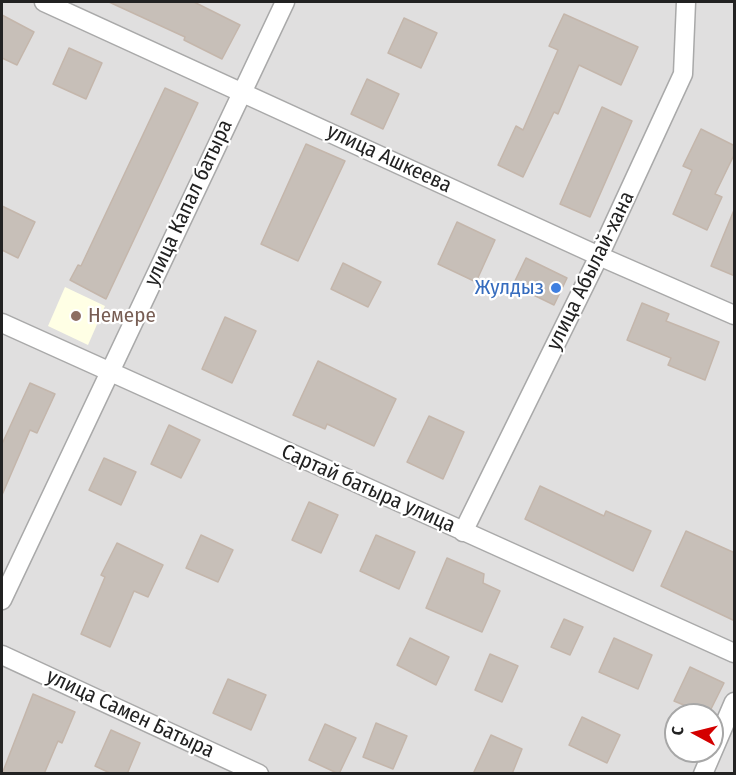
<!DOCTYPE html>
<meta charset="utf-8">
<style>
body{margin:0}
#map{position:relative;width:736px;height:775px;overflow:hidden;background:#f2efe9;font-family:"Fira Sans Condensed",sans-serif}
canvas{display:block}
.frame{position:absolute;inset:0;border:3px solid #222;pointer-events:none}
.north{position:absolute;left:664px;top:703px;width:60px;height:60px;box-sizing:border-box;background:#fff;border:2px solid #a7a7a7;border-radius:50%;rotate:277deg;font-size:16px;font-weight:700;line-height:24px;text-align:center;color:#222}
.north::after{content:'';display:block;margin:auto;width:21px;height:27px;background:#d40000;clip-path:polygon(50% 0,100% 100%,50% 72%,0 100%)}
</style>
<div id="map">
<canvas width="736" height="775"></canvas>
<div class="frame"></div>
<div class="north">С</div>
</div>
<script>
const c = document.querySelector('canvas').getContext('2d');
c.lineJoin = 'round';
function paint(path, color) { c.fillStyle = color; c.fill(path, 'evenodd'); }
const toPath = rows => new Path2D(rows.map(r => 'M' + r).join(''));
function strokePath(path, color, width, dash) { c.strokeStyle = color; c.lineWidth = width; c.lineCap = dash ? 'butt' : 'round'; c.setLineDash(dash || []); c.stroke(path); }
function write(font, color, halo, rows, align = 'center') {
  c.font = font + ' "Fira Sans Condensed",sans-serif'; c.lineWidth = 4.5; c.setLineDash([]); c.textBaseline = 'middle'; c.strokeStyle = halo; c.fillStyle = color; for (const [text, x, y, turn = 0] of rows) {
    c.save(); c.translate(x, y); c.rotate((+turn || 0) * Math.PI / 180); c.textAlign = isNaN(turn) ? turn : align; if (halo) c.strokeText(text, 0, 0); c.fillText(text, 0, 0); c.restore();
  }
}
paint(toPath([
 [2,2,734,2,734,773,2,774],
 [676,715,712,715,712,751,676,751]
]), '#e0dfdf');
paint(toPath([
 [65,287,105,306,88,345,48,326]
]), '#ffffe5');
const building = toPath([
 [109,2,194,2,240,25,222,59,184,40,185,37,109,2],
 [564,14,638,47,621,85,579,65,558,114,554,112,523,177,498,165,516,126,523,130,558,50,549,46,564,14],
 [2,15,34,32,17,65,2,58,2,15],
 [404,18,437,33,421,68,388,53,404,18],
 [69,48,102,63,86,99,53,84,69,48],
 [367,79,399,94,383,129,351,114,367,79],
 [165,88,198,103,106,299,70,280,78,265,81,266,165,88],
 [602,107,632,121,590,217,560,204,602,107],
 [701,129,735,146,735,153,715,194,722,197,707,230,673,214,692,170,683,166,701,129],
 [306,144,345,161,298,261,261,244,306,144],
 [2,206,35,222,18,258,2,250,2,206],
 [734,210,735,210,735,276,711,266,734,210],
 [457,222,495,240,476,282,438,264,457,222],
 [526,258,567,278,554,305,513,285,526,258],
 [343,263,381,282,368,307,331,289,343,263],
 [642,303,669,314,666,321,719,342,705,380,668,365,671,358,627,340,642,303],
 [225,317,256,331,232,383,202,369,225,317],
 [318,361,396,399,374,446,327,424,325,429,293,415,318,361],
 [30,383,55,394,37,433,30,430,2,495,2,444,30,383],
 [429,416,464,432,443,479,407,462,429,416],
 [169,425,200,440,181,478,151,464,169,425],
 [104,458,136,472,121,505,89,490,104,458],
 [540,486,604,516,606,511,651,531,633,571,525,519,540,486],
 [309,502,338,515,321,553,292,540,309,502],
 [686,531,735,553,735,621,661,586,686,531],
 [201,535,233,550,218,582,186,568,201,535],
 [376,535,415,552,399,589,360,571,376,535],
 [117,543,163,565,148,597,134,591,110,647,81,634,105,577,101,575,117,543],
 [447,558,484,574,483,583,500,591,482,632,426,608,447,558],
 [564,619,583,627,570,655,551,647,564,619],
 [410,638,449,657,436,685,397,665,410,638],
 [614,638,652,655,638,689,599,672,614,638],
 [490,654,518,666,502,702,475,690,490,654],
 [690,667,724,683,708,715,674,701,690,667],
 [228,679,266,695,251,730,213,713,228,679],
 [33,694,75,712,62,743,58,741,44,774,2,774,33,694],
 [582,717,620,735,607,763,569,745,582,717],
 [376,723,407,736,393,769,363,757,376,723],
 [325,724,356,738,339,774,309,760,325,724],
 [111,730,140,743,127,774,112,774,95,766,111,730],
 [491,735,522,749,512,774,473,774,491,735]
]);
paint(building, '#c7bfb8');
strokePath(building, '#c4b6ab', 1.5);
const minor = toPath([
 [44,2,599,256,734,315],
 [2,323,734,653],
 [463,532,599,256,683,74,686,2],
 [2,600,285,2],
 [2,655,259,774],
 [703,774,734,702]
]);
strokePath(minor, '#a9a9a9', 21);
strokePath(minor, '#fff', 18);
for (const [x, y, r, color] of [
 [556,288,6,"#3f7fe0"],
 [76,316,6,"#8d6e63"]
]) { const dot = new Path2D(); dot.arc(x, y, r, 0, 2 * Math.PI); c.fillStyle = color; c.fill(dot); strokePath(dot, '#fff', 2); }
write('21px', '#222', '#fff', [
 ["улица Ашкеева",389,159,25],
 ["улица Капал батыра",189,203,-65],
 ["улица Абылай-хана",591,271,-64],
 ["Сартай батыра улица",368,489,24],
 ["улица Самен Батыра",130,714,25]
]);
write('21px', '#366cbe', '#fff', [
 ["Жулдыз",544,288]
], 'right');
write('21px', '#785e54', '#fff', [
 ["Немере",88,316]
], 'left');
</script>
